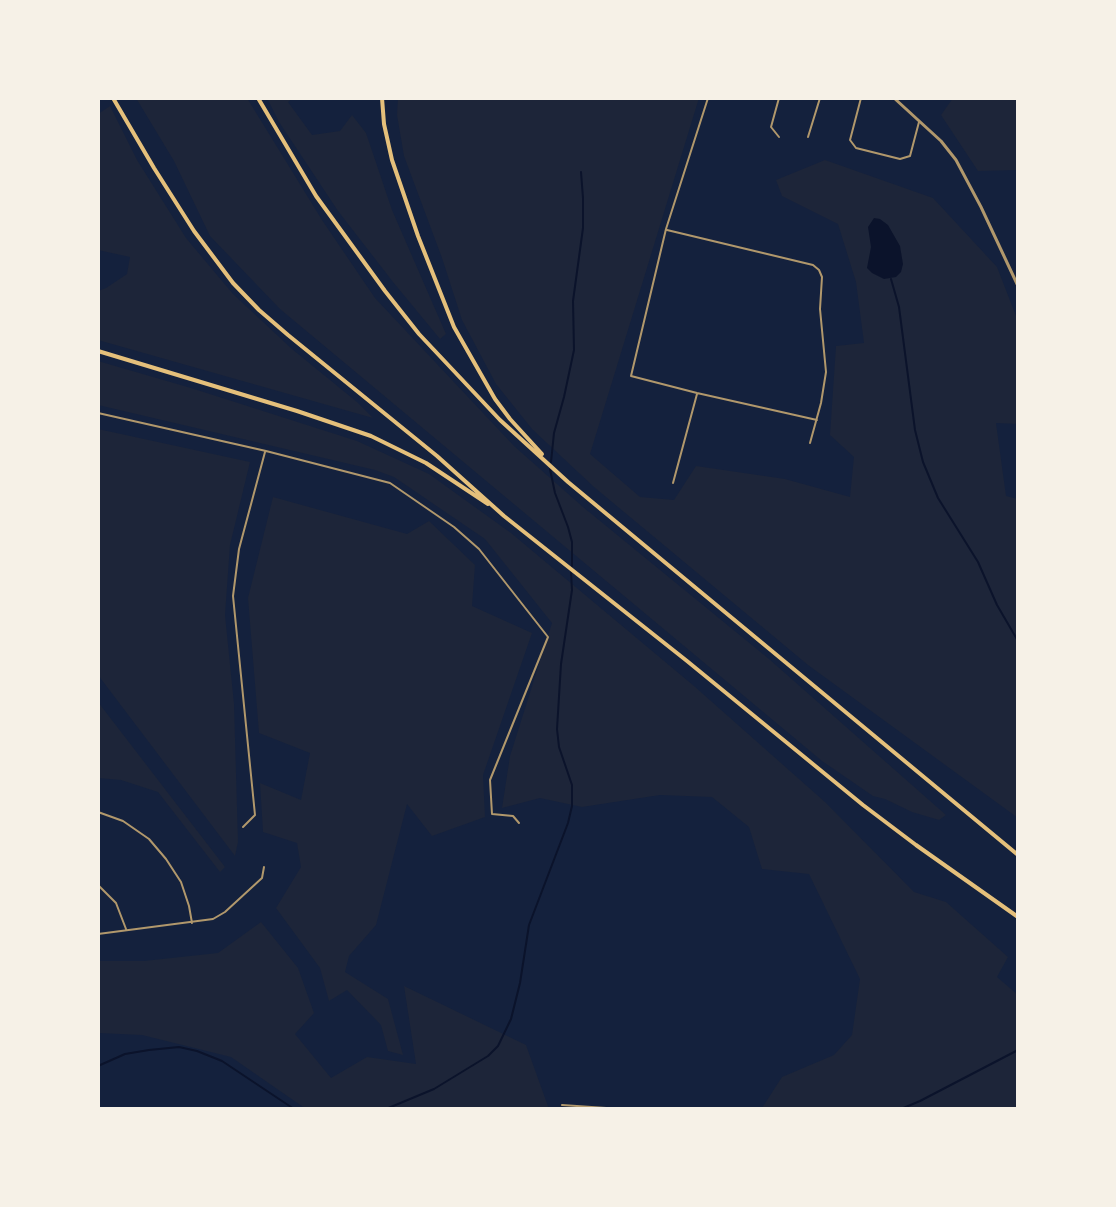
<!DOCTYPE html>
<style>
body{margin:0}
#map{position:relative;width:1116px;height:1207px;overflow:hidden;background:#14213d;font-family:"DM Sans",sans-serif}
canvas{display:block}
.frame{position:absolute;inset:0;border:100px solid #f6f1e7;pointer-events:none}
</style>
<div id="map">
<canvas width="1116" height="1207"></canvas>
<div class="frame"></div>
</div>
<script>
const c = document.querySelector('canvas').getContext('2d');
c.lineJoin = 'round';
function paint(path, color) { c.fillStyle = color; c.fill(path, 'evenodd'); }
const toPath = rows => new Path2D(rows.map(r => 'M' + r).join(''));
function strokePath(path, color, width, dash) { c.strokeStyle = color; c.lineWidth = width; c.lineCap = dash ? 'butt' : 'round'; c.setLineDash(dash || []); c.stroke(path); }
paint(toPath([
 [136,98,247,98,322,220,375,298,514,446,583,507,769,659,946,815,939,820,912,812,885,799,873,796,822,761,280,309,210,236,174,161],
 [267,98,293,98,288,102,312,135,340,131,352,115,366,133,392,210,446,334,440,339,393,282,338,211,279,122],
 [398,98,699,98,590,454,640,497,674,500,696,466,785,479,850,497,854,457,830,435,836,346,864,343,856,282,838,224,782,196,776,180,825,160,933,198,997,267,1018,321,1018,424,996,423,1006,496,1018,499,1018,818,808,665,594,487,532,429,496,384,462,320,442,258,404,156,397,115],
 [953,98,1018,98,1018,170,978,171,941,115],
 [110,106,137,160,186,238,233,294,292,349,357,402,373,418,98,340,98,291,106,288,127,274,130,257,98,250,98,114],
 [98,361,191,388,357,441,429,474,511,533,694,686,825,802,914,892,946,902,1008,957,997,977,1018,995,1018,1109,763,1109,762,1108,782,1077,834,1055,852,1035,860,979,809,874,762,869,749,827,712,797,660,795,582,807,540,798,502,808,510,756,552,623,485,539,394,477,375,470,98,405],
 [98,429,250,462,230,545,225,615,234,704,238,842,235,856,98,675],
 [273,497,407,534,429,521,475,565,472,606,532,633,483,775,485,817,432,836,407,804,376,925,349,956,345,972,388,999,403,1055,388,1051,381,1025,347,990,329,1001,320,968,276,908,301,867,297,843,263,832,260,783,301,800,310,753,259,733,248,598],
 [98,702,225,867,220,872,158,792,121,780,98,778],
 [261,922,298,968,314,1013,295,1034,331,1078,367,1057,416,1064,404,986,526,1045,549,1109,306,1109,231,1057,142,1035,98,1033,98,961,144,961,218,953]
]), '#1d2539');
paint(toPath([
 [874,218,880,219,888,225,900,246,903,264,901,272,896,277,884,279,872,273,867,268,871,247,868,227]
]), '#0b132b');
strokePath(toPath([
 [891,279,899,307,915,430,923,462,938,498,978,562,997,605,1018,641],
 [551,462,554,433,564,397,574,350,573,301,583,228,583,198,581,172],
 [550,469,555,493,568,527,572,542,572,566],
 [98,1066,125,1054,149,1050,179,1047,197,1051,222,1061,294,1109],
 [386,1109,434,1089,488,1056,498,1046,511,1019,520,983,529,925,568,823,572,806,572,785,559,747,557,729,561,664,572,590,571,572],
 [901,1109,920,1101,1018,1050]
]), '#0b132b', 2);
strokePath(toPath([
 [708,98,666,229,631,376,697,393,817,420],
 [779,98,771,127,779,137],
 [861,98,850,140,856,148,900,159,910,156,919,122],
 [808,137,820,98],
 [667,230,813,265,819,270,822,277,820,309,826,372,821,403,810,443],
 [98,413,266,451,390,483,454,527,479,549,548,637,490,780,492,814,513,816,519,823],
 [673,483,697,394],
 [98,812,123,821,149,839,166,859,181,882,189,906,192,923],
 [243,827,255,815,233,596,239,549,265,452],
 [98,885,116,903,126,929],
 [98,934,213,919,225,912,262,878,264,867],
 [562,1105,621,1109]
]), '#b1986c', 2);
strokePath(toPath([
 [894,98,941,141,956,160,981,207,1018,286]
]), '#b1986c', 3);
strokePath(toPath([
 [113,98,154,168,194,231,233,283,259,310,288,335,437,456,504,516,687,661,863,805,916,845,1018,917],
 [258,98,316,196,385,291,419,334,500,420,568,482,1018,855],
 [382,98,384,124,392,160,418,236,454,327,495,399,510,419,542,454],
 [98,351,297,411,371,436,426,463,488,504]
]), '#e5c07b', 4);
</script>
